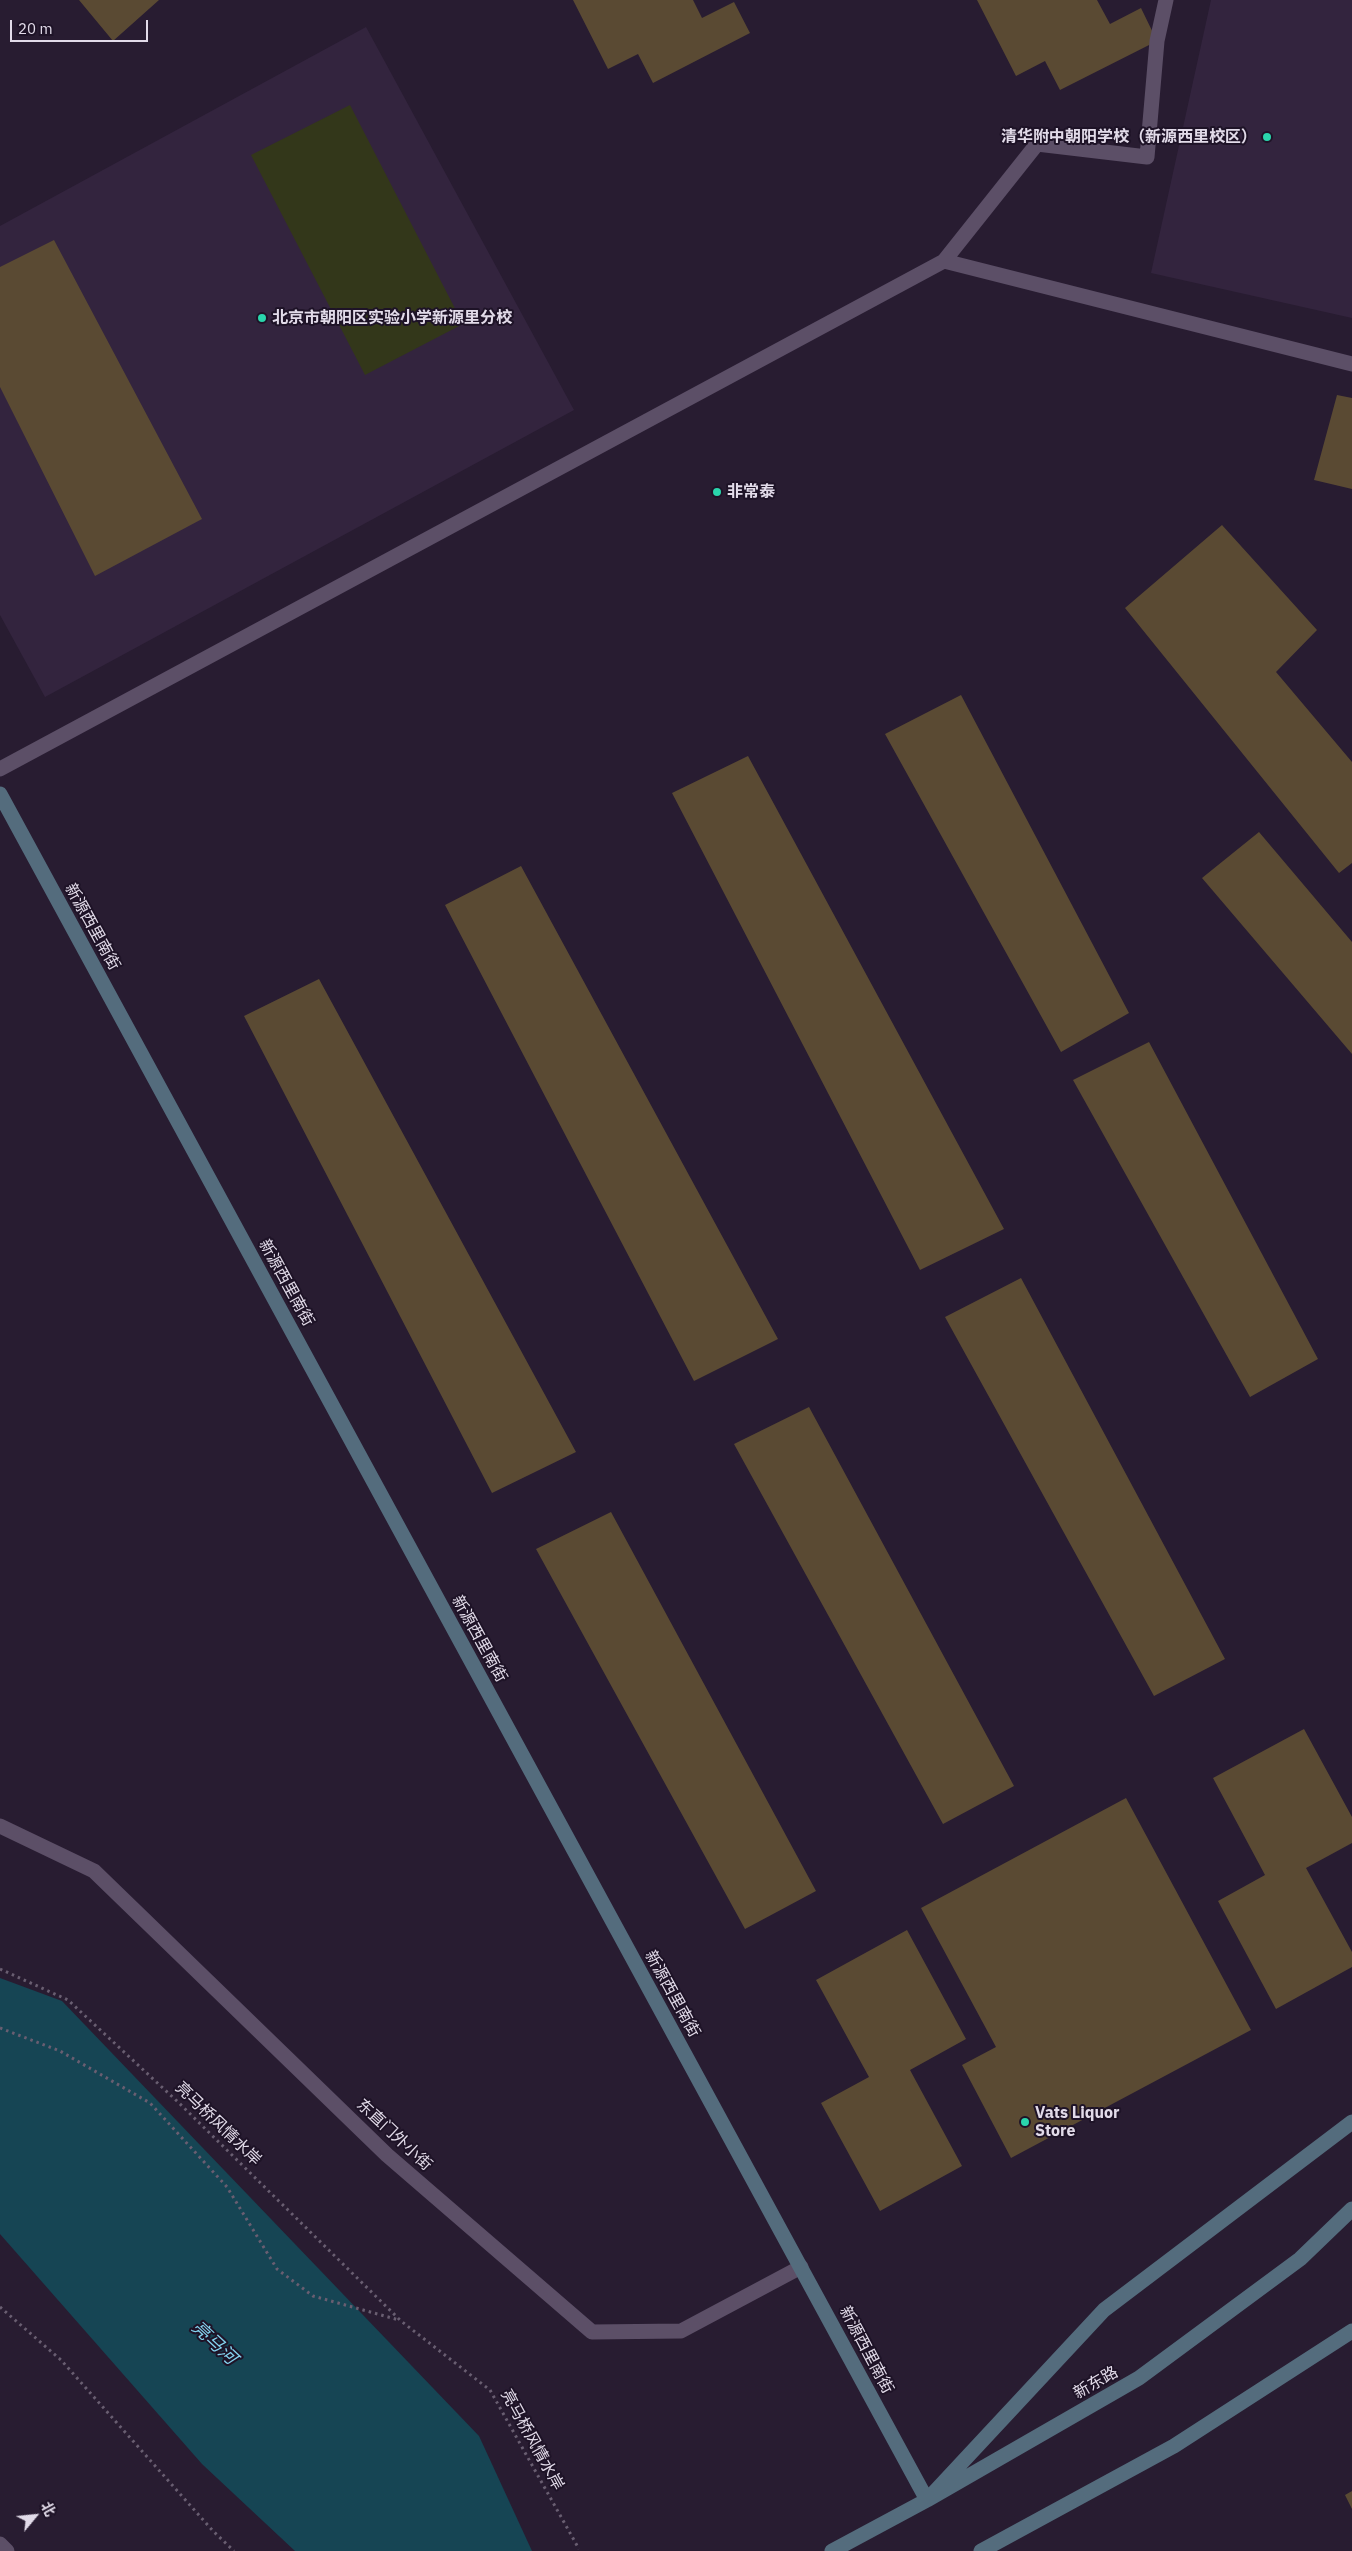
<!DOCTYPE html>
<meta charset="utf-8">
<style>
body{margin:0}
#map{position:relative;width:1352px;height:2551px;overflow:hidden;background:#281c31;font-family:"IBM Plex Sans","Noto Sans SC",sans-serif}
canvas{display:block}
.north{position:absolute;left:10px;top:2491px;width:50px;height:50px;-webkit-text-stroke:4px #1e1327;paint-order:stroke;rotate:62deg;font-size:14px;font-weight:700;line-height:20px;text-align:center;color:#e2dbe9}
.north::after{content:'';display:block;margin:auto;width:18px;height:22px;background:#e2dbe9;clip-path:polygon(50% 0,100% 100%,50% 72%,0 100%)}
.scale{position:absolute;left:10px;top:20px;width:138px;height:22px;box-sizing:border-box;border:2px solid #e2dbe9;border-top:0;padding-left:6px;font-size:15px;line-height:18px;white-space:nowrap;color:#e2dbe9;-webkit-text-stroke:4px #1e1327;paint-order:stroke}
</style>
<div id="map">
<canvas width="1352" height="2551"></canvas>
<div class="north">北</div>
<div class="scale">20 m</div>
</div>
<script>
const c = document.querySelector('canvas').getContext('2d');
c.lineJoin = 'round';
function paint(path, color) { c.fillStyle = color; c.fill(path, 'evenodd'); }
const toPath = rows => new Path2D(rows.map(r => 'M' + r).join(''));
function strokePath(path, color, width, dash) { c.strokeStyle = color; c.lineWidth = width; c.lineCap = dash ? 'butt' : 'round'; c.setLineDash(dash || []); c.stroke(path); }
function write(font, color, halo, rows, align = 'center') {
  c.font = font + ' "IBM Plex Sans","Noto Sans SC",sans-serif'; c.lineWidth = 4; c.setLineDash([]); c.textBaseline = 'middle'; c.strokeStyle = halo; c.fillStyle = color; for (const [text, x, y, turn = 0] of rows) {
    c.save(); c.translate(x, y); c.rotate((+turn || 0) * Math.PI / 180); c.textAlign = isNaN(turn) ? turn : align; if (halo) c.strokeText(text, 0, 0); c.fillText(text, 0, 0); c.restore();
  }
}
paint(toPath([
 [1211,0,1352,0,1352,318,1151,273],
 [366,27,574,410,45,697,0,615,0,226]
]), '#33243e');
paint(toPath([
 [350,105,463,324,365,375,251,155]
]), '#33371a');
paint(toPath([
 [0,1978,62,2001,479,2436,532,2551,295,2551,202,2464,0,2234]
]), '#164554');
paint(toPath([
 [79,0,159,0,113,41],
 [573,0,693,0,702,18,734,2,750,33,653,83,638,54,608,69],
 [977,0,1097,0,1110,24,1141,8,1157,41,1060,90,1045,61,1016,76],
 [54,240,202,519,95,576,0,387,0,267],
 [1337,395,1352,398,1352,489,1314,480],
 [1222,525,1317,630,1276,672,1352,762,1352,863,1339,873,1125,608],
 [961,695,1129,1013,1061,1052,885,734],
 [748,756,1004,1229,920,1270,672,793],
 [1259,832,1352,942,1352,1054,1202,878],
 [521,866,778,1339,694,1381,445,905],
 [319,979,576,1452,492,1493,244,1016],
 [1149,1042,1318,1359,1250,1397,1073,1080],
 [1021,1278,1225,1659,1154,1696,945,1317],
 [809,1407,1014,1786,943,1824,734,1444],
 [611,1512,816,1891,745,1929,536,1549],
 [1304,1729,1352,1817,1352,1843,1306,1868,1352,1952,1352,1967,1276,2009,1218,1901,1265,1875,1213,1778],
 [1126,1798,1251,2030,1011,2158,962,2065,996,2047,921,1908],
 [907,1930,966,2039,910,2070,962,2166,880,2211,821,2103,869,2077,816,1980],
 [1352,2491,1352,2509,1345,2495]
]), '#5a4a33');
strokePath(toPath([
 [0,1969,68,2000,179,2103,401,2321,490,2390,579,2549],
 [0,2028,60,2051,150,2103,227,2187,277,2269,313,2296,399,2320],
 [0,2307,61,2360,213,2531,234,2551]
]), '#695e71', 3, [2.5, 4]);
strokePath(toPath([
 [944,261,1352,364],
 [0,769,944,261,1037,144,1147,157,1157,41,1166,0],
 [0,1826,94,1871,387,2155,592,2332,681,2331,801,2267],
 [0,2544,7,2551]
]), '#5c4f67', 15);
strokePath(toPath([
 [0,794,927,2500,1104,2310,1352,2122],
 [832,2551,927,2500,1139,2378,1300,2259,1352,2209],
 [981,2551,1174,2446,1352,2331]
]), '#546c7d', 15);
for (const [x, y, r, color] of [
 [1267,137,5,"#2ad5ac"],
 [262,318,5,"#2ad5ac"],
 [717,492,5,"#2ad5ac"],
 [1025,2122,5,"#2ad5ac"]
]) { const dot = new Path2D(); dot.arc(x, y, r, 0, 2 * Math.PI); c.fillStyle = color; c.fill(dot); strokePath(dot, '#1e1327', 2); }
write('bold 16px', '#e2dbe9', '#1e1327', [
 ["清华附中朝阳学校（新源西里校区）",1257,137,"right"],
 ["北京市朝阳区实验小学新源里分校",272,318],
 ["非常泰",727,492],
 ["Vats Liquor",1035,2113],
 ["Store",1035,2131]
], 'left');
write('16px', '#e2dbe9', '#1e1327', [
 ["新源西里南街",92,927,61],
 ["新源西里南街",286,1283,61],
 ["新源西里南街",479,1639,61],
 ["新源西里南街",672,1994,61],
 ["亮马桥风情水岸",218,2124,44],
 ["东直门外小街",394,2135,43],
 ["新源西里南街",866,2350,62],
 ["新东路",1096,2383,-30],
 ["亮马桥风情水岸",532,2440,61]
]);
write('italic 18px', '#84d3ef', '#1e1327', [
 ["亮马河",214,2343,43]
]);
</script>
